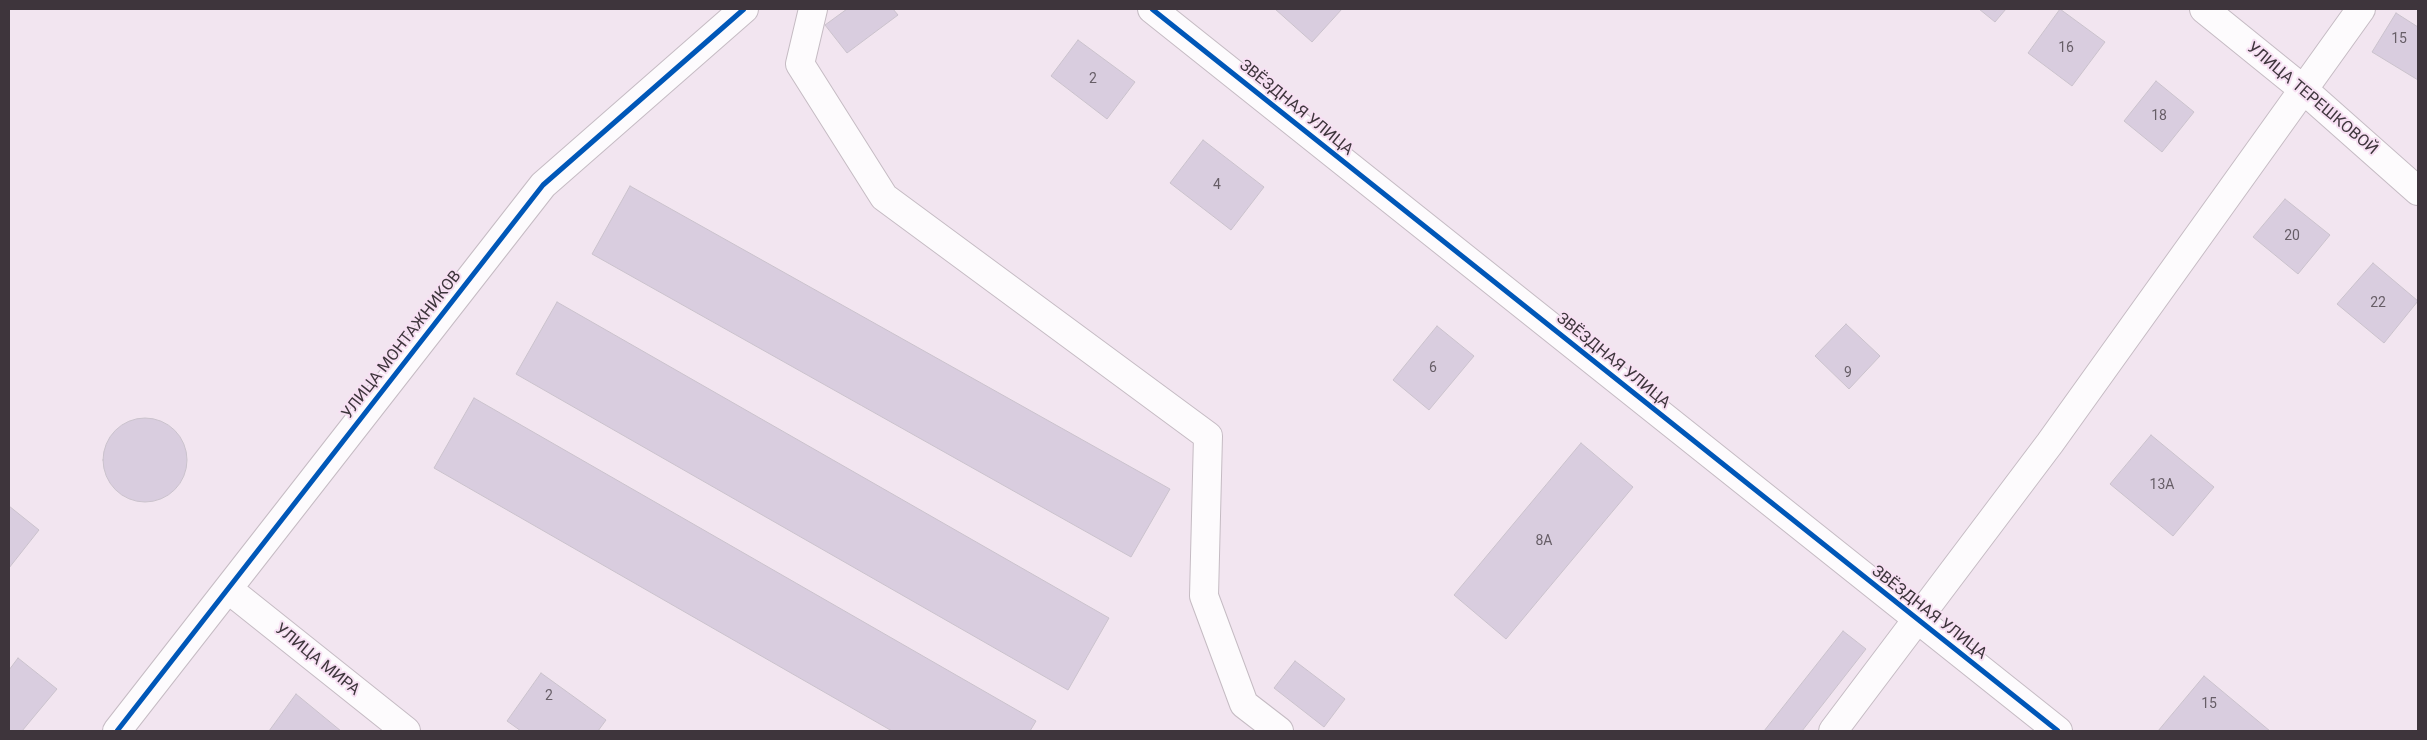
<!DOCTYPE html>
<meta charset="utf-8">
<style>
body{margin:0}
#map{position:relative;width:2427px;height:740px;overflow:hidden;background:#f2e5f0;font-family:Roboto,sans-serif}
canvas{display:block}
.frame{position:absolute;inset:0;border:10px solid #3e353c;pointer-events:none}
</style>
<div id="map">
<canvas width="2427" height="740"></canvas>
<div class="frame"></div>
</div>
<script>
const c = document.querySelector('canvas').getContext('2d');
c.lineJoin = 'round';
function paint(path, color) { c.fillStyle = color; c.fill(path, 'evenodd'); }
const toPath = rows => new Path2D(rows.map(r => 'M' + r).join(''));
function strokePath(path, color, width, dash) { c.strokeStyle = color; c.lineWidth = width; c.lineCap = dash ? 'butt' : 'round'; c.setLineDash(dash || []); c.stroke(path); }
function write(font, color, halo, rows, align = 'center') {
  c.font = font + ' Roboto,sans-serif'; c.lineWidth = 4; c.setLineDash([]); c.textBaseline = 'middle'; c.strokeStyle = halo; c.fillStyle = color; for (const [text, x, y, turn = 0] of rows) {
    c.save(); c.translate(x, y); c.rotate((+turn || 0) * Math.PI / 180); c.textAlign = isNaN(turn) ? turn : align; if (halo) c.strokeText(text, 0, 0); c.fillText(text, 0, 0); c.restore();
  }
}
const building = toPath([
 [847,9,893,9,898,15,847,53,825,25,847,9],
 [1275,9,1342,9,1312,42,1275,9],
 [1979,9,2006,9,1995,22,1979,9],
 [2060,9,2105,42,2072,86,2028,53,2060,9],
 [2396,13,2418,27,2418,80,2372,52,2396,13],
 [1078,40,1135,82,1107,119,1051,76,1078,40],
 [2156,81,2194,112,2162,152,2124,121,2156,81],
 [1203,140,1264,187,1231,230,1170,183,1203,140],
 [630,186,1170,489,1131,557,592,254,630,186],
 [2285,199,2330,235,2298,274,2253,237,2285,199],
 [2373,263,2418,301,2384,343,2337,304,2373,263],
 [557,302,1109,618,1068,690,516,374,557,302],
 [1846,324,1880,356,1849,389,1815,356,1846,324],
 [1437,326,1474,356,1429,410,1393,380,1437,326],
 [474,398,1036,721,1030,731,892,731,434,468,474,398],
 '103 460a42 42 0 1 1 84 0a42 42 0 1 1-84 0Z',
 [2151,435,2214,487,2173,536,2110,484,2151,435],
 [1581,443,1633,487,1506,639,1454,595,1581,443],
 [9,506,39,530,9,568,9,506],
 [1843,631,1866,649,1802,731,1764,731,1843,631],
 [18,658,57,689,22,731,9,731,9,670,18,658],
 [1295,661,1345,699,1324,727,1274,688,1295,661],
 [541,673,606,720,598,731,521,731,507,721,541,673],
 [2204,676,2270,731,2158,731,2204,676],
 [296,694,341,731,269,731,296,694]
]);
paint(building, '#d9cddf');
strokePath(building, '#cac2cc', 1);
const street = toPath([
 [813,9,800,64,884,197,1208,436,1204,596,1244,704,1279,731],
 [1152,9,2058,731],
 [2204,9,2304,90,2418,191],
 [228,589,406,731],
 [117,731,543,185,744,9],
 [1833,731,2050,443,2361,9]
]);
strokePath(street, '#c5bbc3', 30);
strokePath(street, '#fdfbfd', 28);
strokePath(toPath([
 [1152,9,2058,731],
 [117,731,543,185,744,9]
]), '#0057b8', 5);
write('14px', '#675e67', null, [
 ["15",2399,39],
 ["16",2066,48],
 ["2",1093,79],
 ["18",2159,116],
 ["4",1217,185],
 ["20",2292,236],
 ["22",2378,303],
 ["6",1433,368],
 ["9",1848,373],
 ["13А",2162,485],
 ["8А",1544,541],
 ["2",549,696],
 ["15",2209,704]
]);
write('16px', '#3e353c', '#f7e0f3', [
 ["УЛИЦА ТЕРЕШКОВОЙ",2312,99,40],
 ["ЗВЁЗДНАЯ УЛИЦА",1296,108,39],
 ["УЛИЦА МОНТАЖНИКОВ",402,345,-52],
 ["ЗВЁЗДНАЯ УЛИЦА",1613,361,39],
 ["ЗВЁЗДНАЯ УЛИЦА",1929,613,38],
 ["УЛИЦА МИРА",317,660,39]
]);
</script>
